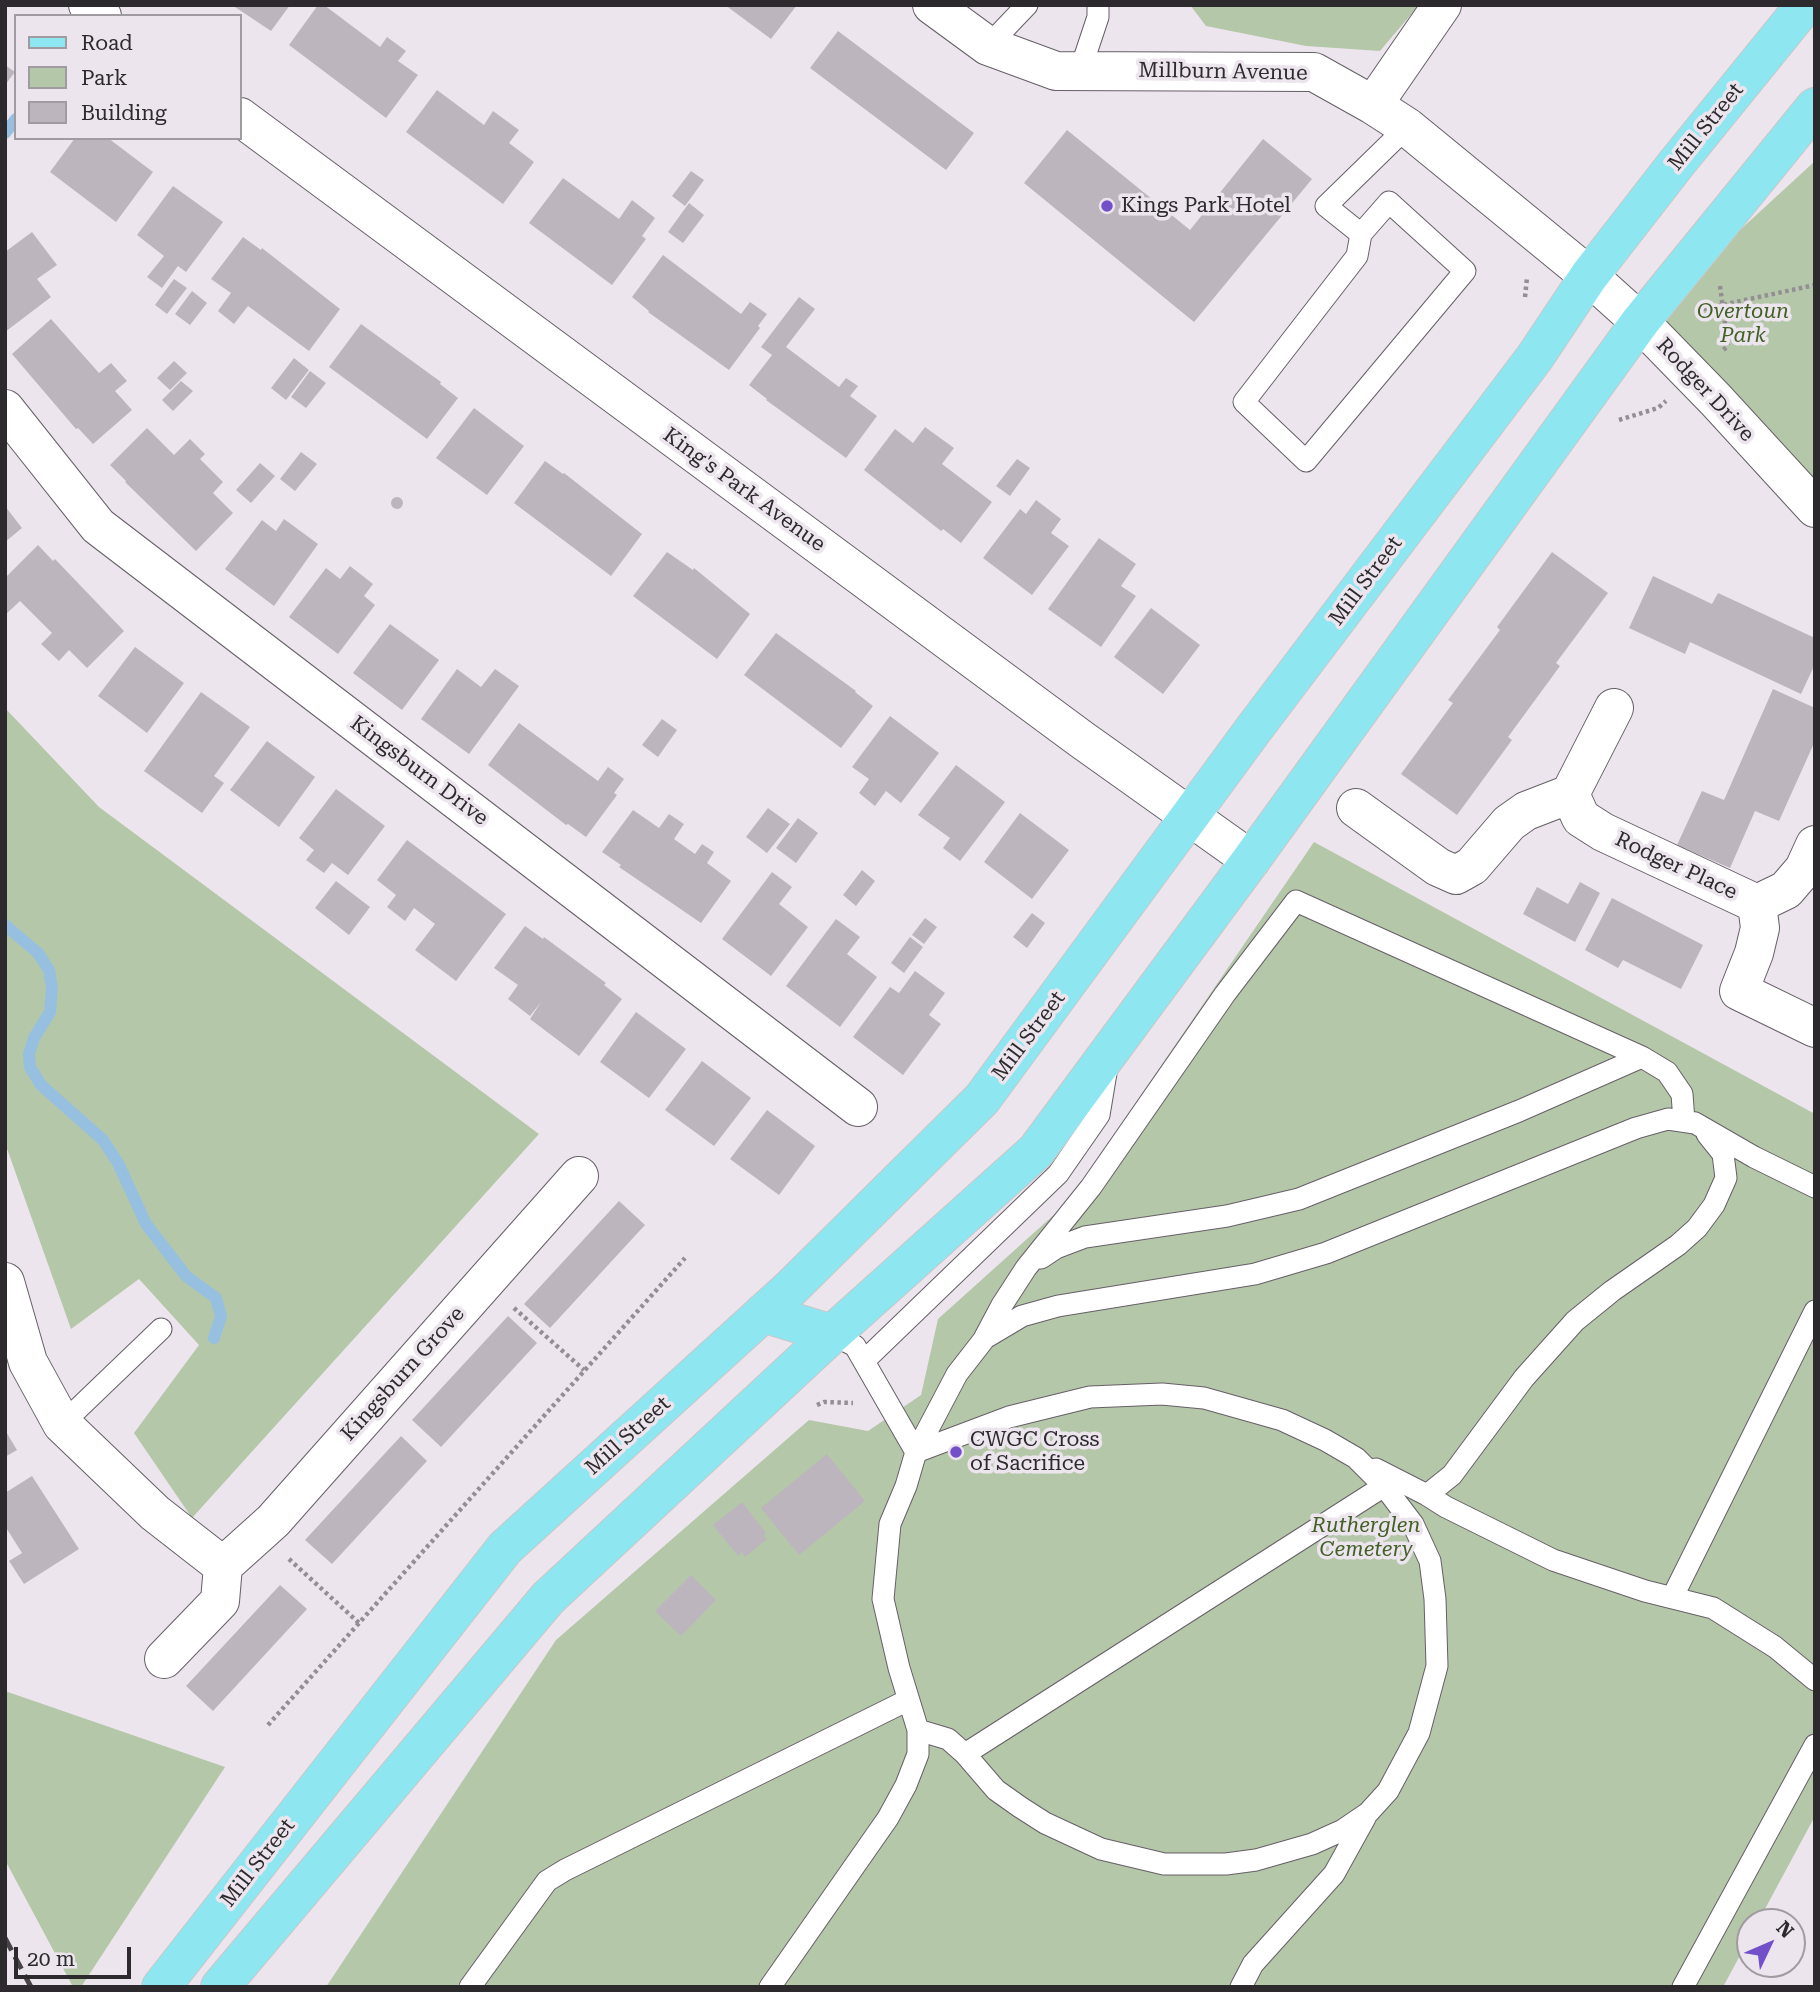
<!DOCTYPE html>
<style>
body{margin:0}
#map{position:relative;width:1820px;height:1992px;overflow:hidden;background:#ede5ee;font-family:"Roboto Serif",serif}
canvas{display:block}
.frame{position:absolute;inset:0;border:7px solid #2d2a2d;pointer-events:none}
.legend{position:absolute;left:14px;top:14px;width:228px;height:126px;box-sizing:border-box;background:#ede5ee;border:2px solid #a09aa1;margin:0;padding:9px 12px;list-style:none;font-size:21px;color:#2d2a2d}
.legend li{display:flex;align-items:center;gap:14px;height:35px}
.legend b{width:35px;border:2px solid #a09aa1}
.north{position:absolute;left:1736px;top:1908px;width:70px;height:70px;box-sizing:border-box;background:#ede5ee;border:2px solid #a09aa1;border-radius:50%;rotate:46deg;font-size:19px;font-weight:700;line-height:28px;text-align:center;color:#2d2a2d}
.north::after{content:'';display:block;margin:auto;width:24px;height:32px;background:#7350ca;clip-path:polygon(50% 0,100% 100%,50% 72%,0 100%)}
.scale{position:absolute;left:14px;top:1947px;width:117px;height:32px;box-sizing:border-box;border:4px solid #2d2a2d;border-top:0;padding-left:9px;font-size:21px;line-height:24px;white-space:nowrap;color:#2d2a2d;-webkit-text-stroke:5px #ede5ee;paint-order:stroke}
</style>
<div id="map">
<canvas width="1820" height="1992"></canvas>
<div class="frame"></div>
<ul class="legend">
<li><b style="height:9px;background:#8ee6f1"></b>Road</li>
<li><b style="height:19px;background:#b5c7a9"></b>Park</li>
<li><b style="height:19px;background:#bcb5be"></b>Building</li>
</ul>
<div class="north">N</div>
<div class="scale">20 m</div>
</div>
<script>
const c = document.querySelector('canvas').getContext('2d');
c.lineJoin = 'round';
function paint(path, color) { c.fillStyle = color; c.fill(path, 'evenodd'); }
const toPath = rows => new Path2D(rows.map(r => 'M' + r).join(''));
function strokePath(path, color, width, dash) { c.strokeStyle = color; c.lineWidth = width; c.lineCap = dash ? 'butt' : 'round'; c.setLineDash(dash || []); c.stroke(path); }
function write(font, color, halo, rows, align = 'center') {
  c.font = font + ' "Roboto Serif",serif'; c.lineWidth = 7; c.setLineDash([]); c.textBaseline = 'middle'; c.strokeStyle = halo; c.fillStyle = color; for (const [text, x, y, turn = 0] of rows) {
    c.save(); c.translate(x, y); c.rotate((+turn || 0) * Math.PI / 180); c.textAlign = isNaN(turn) ? turn : align; if (halo) c.strokeText(text, 0, 0); c.fillText(text, 0, 0); c.restore();
  }
}
paint(toPath([
 [1190,5,1419,5,1380,51,1306,46,1206,26],
 [1815,161,1815,508,1640,322],
 [5,708,99,807,539,1134,192,1518,134,1433,199,1345,139,1279,71,1329,5,1143],
 [1314,842,1815,1114,1815,1816,1758,1922,1750,1922,1750,1937,1723,1987,326,1987,556,1640,809,1420,868,1431,921,1395,938,1319,1067,1203],
 [5,1691,225,1767,81,1987,73,1987,5,1860]
]), '#b5c7a9');
strokePath(toPath([
 [5,133,16,119],
 [5,925,38,953,49,970,52,988,50,1012,34,1038,29,1054,30,1067,41,1085,103,1140,118,1163,146,1224,186,1276,216,1298,221,1316,214,1338]
]), '#97c0e0', 12);
paint(toPath([
 [232,5,290,5,271,31],
 [318,5,324,5,380,47,387,37,406,51,398,61,418,75,386,118,289,45],
 [725,5,797,5,771,39],
 [838,31,974,133,946,170,810,68],
 [5,65,15,72,5,85],
 [437,90,484,125,493,111,519,130,509,143,534,162,503,204,406,132],
 [1067,130,1190,230,1263,139,1312,179,1194,322,1024,183],
 [75,138,108,138,153,172,116,222,50,172],
 [691,171,704,180,685,206,672,196],
 [563,178,619,219,632,200,655,218,642,236,646,239,612,285,529,223],
 [173,186,223,222,186,272,178,266,162,288,147,277,164,256,137,235],
 [689,203,704,215,683,243,668,232],
 [32,232,57,265,37,279,51,297,5,332,5,252],
 [243,237,261,250,262,248,340,309,309,351,248,306,234,324,218,311,231,293,211,279],
 [663,255,741,314,750,302,767,314,758,326,760,328,729,370,648,312,649,311,632,297],
 [174,279,187,288,167,314,155,305],
 [192,291,207,303,190,325,175,314],
 [799,297,815,309,786,347,839,387,846,378,858,386,850,396,877,416,846,458,766,400,767,399,749,385,772,355,761,347],
 [51,319,99,373,111,363,127,381,115,391,132,410,93,444,78,428,76,429,12,354],
 [361,324,441,382,440,384,458,398,427,439,329,367],
 [294,358,309,370,286,400,271,388],
 [174,361,187,373,170,390,157,378],
 [310,371,326,383,306,408,291,397],
 [181,381,193,391,173,411,162,400],
 [474,408,524,446,487,495,436,458],
 [925,427,954,448,942,464,992,502,961,543,943,529,941,531,864,470,895,429,913,443],
 [147,428,174,455,190,439,205,454,200,459,223,482,213,493,233,513,196,551,125,482,126,481,110,465],
 [301,452,317,464,295,491,280,479],
 [1017,459,1030,468,1010,496,996,486],
 [545,461,563,474,564,473,642,534,611,576,514,503],
 [260,463,275,476,251,503,236,490],
 '391 503a6 6 0 1 1 12 0a6 6 0 1 1-12 0Z',
 [1036,500,1061,519,1051,533,1069,546,1032,595,983,558,1020,509,1026,514],
 [5,506,22,528,5,542],
 [284,519,318,544,274,606,225,569,262,520,276,531],
 [1099,538,1136,564,1121,586,1136,596,1101,647,1048,609],
 [38,545,53,561,55,559,124,631,87,668,69,650,59,661,41,644,52,633,20,601,5,615,5,578],
 [667,552,693,570,694,568,750,614,717,659,633,596],
 [1552,552,1608,593,1556,663,1560,666,1508,737,1512,740,1457,815,1401,774,1453,703,1448,700,1500,630,1497,627],
 [350,566,373,584,364,596,375,605,338,654,289,617,326,568,340,579],
 [1653,576,1712,604,1718,593,1815,638,1815,664,1801,694,1690,642,1685,654,1629,628],
 [1151,608,1200,645,1163,694,1114,657],
 [390,624,439,660,402,710,353,673],
 [776,633,856,691,855,692,873,706,841,748,744,675],
 [135,647,184,683,147,733,98,696],
 [457,669,481,687,495,669,519,686,469,754,421,719],
 [1773,689,1815,708,1815,741,1779,821,1755,811,1730,868,1677,845,1702,791,1724,800],
 [201,692,250,727,214,776,224,783,202,813,144,771],
 [890,716,939,753,901,803,886,791,875,806,859,793,869,779,852,767],
 [662,719,677,730,658,757,642,745],
 [519,723,598,781,608,767,624,779,614,793,617,795,586,837,568,824,566,825,488,765],
 [267,741,315,777,279,827,230,790],
 [956,765,1005,802,960,861,943,848,950,838,918,815],
 [336,789,385,826,348,875,332,863,324,873,306,860,314,850,299,838],
 [768,808,790,824,767,853,746,837],
 [633,810,659,828,669,814,684,824,674,839,695,854,702,844,714,852,707,863,731,881,701,923,619,867,621,865,602,852],
 [1020,813,1069,850,1032,899,984,862],
 [798,818,818,833,796,863,776,848],
 [407,840,506,914,456,981,415,950,435,924,414,908,405,921,387,907,396,895,377,880],
 [862,870,875,881,856,906,843,895],
 [772,872,792,887,779,904,808,927,771,976,722,939],
 [336,881,370,907,349,935,315,908],
 [1580,882,1600,893,1575,942,1523,914,1537,887,1568,904],
 [1612,898,1703,945,1681,989,1623,960,1618,968,1585,950],
 [1032,913,1045,923,1027,948,1013,937],
 [925,918,937,927,924,944,912,935],
 [836,919,860,937,847,954,877,977,840,1027,786,986],
 [525,926,543,939,544,937,606,983,604,985,622,999,579,1056,530,1019,541,1002,530,1016,508,999,518,985,494,968],
 [910,937,923,947,904,973,891,963],
 [915,971,945,993,929,1015,941,1024,903,1075,853,1037,890,987,899,993],
 [636,1012,686,1049,649,1098,600,1062],
 [702,1061,751,1098,714,1146,665,1110],
 [767,1110,815,1146,779,1195,730,1159],
 [619,1201,645,1225,550,1328,524,1304],
 [508,1316,537,1343,441,1447,412,1420],
 [5,1430,17,1450,5,1457],
 [401,1436,427,1461,332,1564,305,1540],
 [827,1454,865,1501,799,1555,761,1508],
 [32,1476,79,1549,24,1584,9,1561,22,1553,5,1526,5,1493],
 [742,1502,766,1533,763,1536,767,1539,745,1557,742,1552,738,1556,713,1525],
 [691,1575,716,1600,681,1636,655,1611],
 [280,1585,307,1609,213,1711,186,1686]
]), '#bcb5be');
const service = toPath([
 [988,46,1027,5],
 [1080,71,1098,17,1098,5],
 [1389,202,1465,271,1306,461,1244,402,1357,256,1361,234,1389,202],
 [1361,234,1326,206,1407,127],
 [1041,1258,1056,1248,1085,1237,1227,1216,1299,1199,1519,1111,1642,1057],
 [985,1337,1002,1305,1026,1268,1091,1187,1225,994,1296,901,1642,1057,1667,1072,1682,1094,1684,1121],
 [864,1361,1058,1174,1099,1115,1107,1067],
 [62,1424,161,1329],
 [916,1452,1009,1417,1090,1397,1162,1394,1204,1398,1282,1420,1325,1440,1356,1458,1384,1486,1413,1524,1430,1561,1435,1599,1437,1666,1419,1733,1388,1791,1368,1813,1343,1830,1312,1844,1256,1860,1226,1864,1164,1864,1101,1849,1045,1823,1020,1807,996,1790,965,1754,948,1739,918,1730],
 [916,1452,957,1374,985,1338,1022,1316,1058,1306,1255,1274,1326,1253,1636,1128,1668,1119,1695,1123,1754,1157,1815,1187],
 [1376,1469,1427,1495,1452,1475,1524,1378,1575,1321,1612,1291,1678,1245,1697,1228,1714,1205,1726,1178,1723,1154,1707,1134],
 [1427,1495,1446,1507,1553,1560,1645,1591,1713,1608,1775,1647,1815,1680],
 [1673,1596,1815,1311],
 [965,1754,1384,1486],
 [470,1987,547,1881,565,1870,908,1700],
 [770,1987,888,1818,906,1785,918,1754,918,1730,899,1668,883,1599,890,1524,906,1486,916,1452,855,1346,832,1334],
 [1241,1987,1253,1964,1334,1874,1365,1818],
 [1683,1987,1815,1745]
]);
const minor = toPath([
 [932,5,988,46,1056,71,1314,72,1373,105,1407,127,1589,276],
 [1373,105,1442,5],
 [5,409,98,526,858,1107],
 [1570,794,1581,818,1603,832,1757,904,1786,890,1804,869,1815,845],
 [1570,794,1614,708],
 [1356,808,1438,867,1456,875,1472,866,1509,823,1526,811,1570,794],
 [1757,904,1760,928,1754,953,1739,991,1815,1028],
 [5,1282,28,1362,62,1424,155,1513,223,1566],
 [164,1659,220,1601,223,1566,273,1521,579,1176]
]);
const tertiary = toPath([
 [1589,276,1640,322,1716,400,1815,508]
]);
const secondary = toPath([
 [88,5,102,16],
 [240,117,1081,739,1251,860]
]);
const primary = toPath([
 [763,1313,832,1334],
 [161,1987,505,1548,792,1287,982,1099,1253,730,1535,357,1589,276,1676,164,1805,5],
 [220,1987,548,1598,832,1334,1036,1151,1251,860,1640,322,1815,107]
]);
strokePath(service, '#665f67', 23);
strokePath(minor, '#665f67', 40);
strokePath(tertiary, '#665f67', 40);
strokePath(secondary, '#665f67', 40);
strokePath(primary, '#c8c8c8', 40);
strokePath(toPath([
 [1720,286,1728,346,1722,351],
 [1525,297,1527,278],
 [1703,309,1815,285],
 [1619,420,1658,408,1666,401],
 [514,1308,584,1370],
 [817,1405,824,1402,853,1403],
 [289,1559,359,1623],
 [268,1725,685,1258]
]), '#938e94', 4.5, [3.5, 3.5]);
strokePath(service, '#fff', 21);
strokePath(minor, '#fff', 38);
strokePath(tertiary, '#fff', 38);
strokePath(secondary, '#fff', 38);
strokePath(primary, '#8ee6f1', 38);
strokePath(toPath([
 [5,1938,31,1987]
]), '#474347', 5, [14, 7]);
for (const [x, y, r, color] of [
 [1107,206,7,"#7350ca"],
 [956,1452,7,"#7350ca"]
]) { const dot = new Path2D(); dot.arc(x, y, r, 0, 2 * Math.PI); c.fillStyle = color; c.fill(dot); strokePath(dot, '#ede5ee', 2.5); }
write('21px', '#2d2a2d', '#ede5ee', [
 ["Millburn Avenue",1223,72,1],
 ["Mill Street",1706,127,-51],
 ["Rodger Drive",1705,390,47],
 ["King's Park Avenue",744,490,36],
 ["Mill Street",1366,581,-53],
 ["Kingsburn Drive",419,771,37],
 ["Rodger Place",1676,866,25],
 ["Mill Street",1029,1036,-53],
 ["Kingsburn Grove",403,1374,-48],
 ["Mill Street",628,1436,-42],
 ["Mill Street",258,1863,-52]
]);
write('21px', '#2d2a2d', '#ede5ee', [
 ["Kings Park Hotel",1121,206],
 ["CWGC Cross",970,1440],
 ["of Sacrifice",970,1464]
], 'left');
write('italic 21px', '#426126', '#ede5ee', [
 ["Overtoun",1743,312],
 ["Park",1743,336],
 ["Rutherglen",1366,1526],
 ["Cemetery",1366,1550]
]);
</script>
